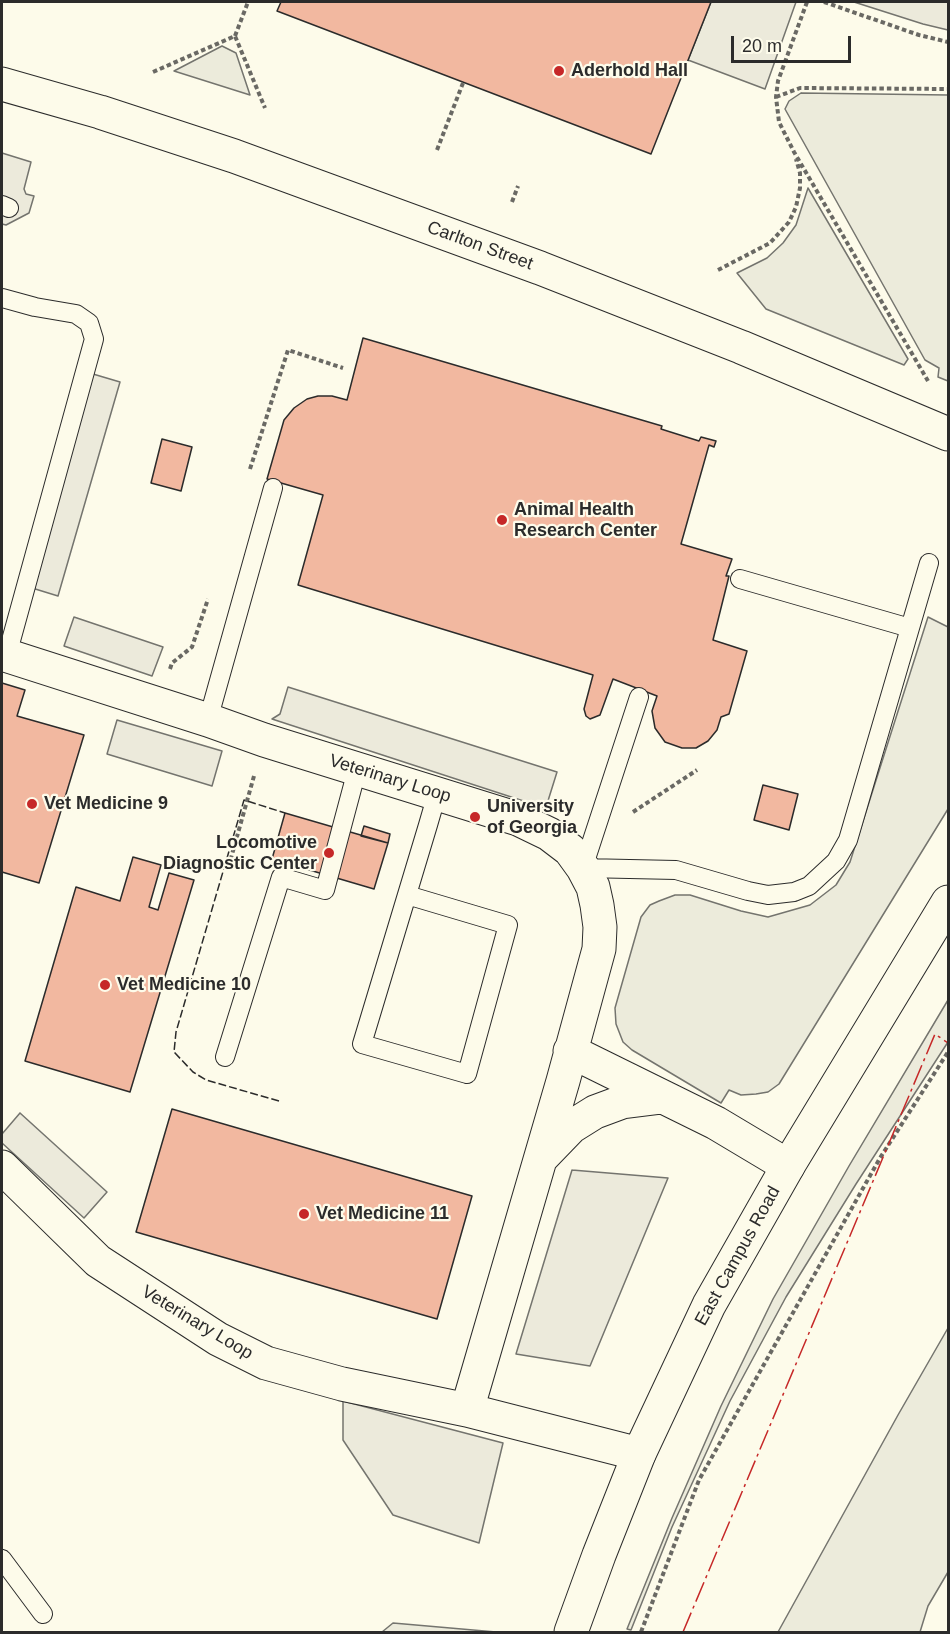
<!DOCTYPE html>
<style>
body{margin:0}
#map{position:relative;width:950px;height:1634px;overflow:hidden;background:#fdfbea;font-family:Helvetica,sans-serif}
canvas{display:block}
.frame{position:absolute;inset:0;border:3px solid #2b2b2b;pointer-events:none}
.scale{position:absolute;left:731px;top:36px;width:120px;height:27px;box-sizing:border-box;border:3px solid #2b2b2b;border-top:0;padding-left:8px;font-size:18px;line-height:21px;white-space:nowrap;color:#2b2b2b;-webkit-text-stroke:4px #fdfbea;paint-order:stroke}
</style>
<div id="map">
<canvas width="950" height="1634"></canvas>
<div class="frame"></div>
<div class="scale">20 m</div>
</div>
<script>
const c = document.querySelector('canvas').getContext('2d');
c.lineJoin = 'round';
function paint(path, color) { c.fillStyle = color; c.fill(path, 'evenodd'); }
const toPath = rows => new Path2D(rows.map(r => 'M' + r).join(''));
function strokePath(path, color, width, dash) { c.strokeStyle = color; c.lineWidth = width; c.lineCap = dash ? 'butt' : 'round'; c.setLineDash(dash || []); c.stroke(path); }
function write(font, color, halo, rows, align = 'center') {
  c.font = font + ' Helvetica,sans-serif'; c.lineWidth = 4.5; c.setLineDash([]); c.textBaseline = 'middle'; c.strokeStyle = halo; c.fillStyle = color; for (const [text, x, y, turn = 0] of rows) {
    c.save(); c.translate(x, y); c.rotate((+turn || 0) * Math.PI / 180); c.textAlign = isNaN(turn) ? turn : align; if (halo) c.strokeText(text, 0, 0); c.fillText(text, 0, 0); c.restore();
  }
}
const green = toPath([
 [222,46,236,53,250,95,174,71,222,46],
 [801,93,948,95,948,381,938,377,939,368,925,360,785,109,789,101,801,93],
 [808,188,908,359,904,365,766,309,737,273,767,258,783,243,796,225,808,188],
 [928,617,948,627,948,809,779,1084,768,1092,756,1094,741,1095,729,1090,721,1103,632,1050,623,1042,616,1024,615,1008,641,917,650,905,659,901,675,895,690,895,741,911,768,917,810,905,836,885,850,862,928,617],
 [948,1000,948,1042,856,1184,786,1297,730,1401,672,1527,631,1630,627,1629,672,1518,721,1406,773,1299,849,1166,948,1000],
 [948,1328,948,1572,928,1606,920,1632,778,1632,898,1415,948,1328],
 [393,1623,496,1632,382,1632,393,1623]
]);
paint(green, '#ecebdb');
strokePath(green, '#74746e', 1.5);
const parking = toPath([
 [711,2,796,2,765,89,688,60,711,2],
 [854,2,948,2,948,30,923,24,854,2],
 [2,153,31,162,24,189,26,194,34,196,29,213,6,225,2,224,2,153],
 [93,374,120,382,58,596,32,588,93,374],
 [74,617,163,647,152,676,64,646,74,617],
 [288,687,557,772,547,804,548,809,272,719,280,714,288,687],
 [117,720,222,751,212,786,107,754,117,720],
 [20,1113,107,1192,84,1218,2,1143,2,1134,20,1113],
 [572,1170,668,1178,590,1366,516,1354,572,1170],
 [343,1401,503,1443,479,1543,393,1515,343,1440,343,1401]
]);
paint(parking, '#eceadb');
strokePath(parking, '#74746e', 1.5);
const building = toPath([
 [281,2,711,2,651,154,277,11,281,2],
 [363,338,662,426,661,429,699,441,701,437,716,441,714,447,709,445,681,544,732,559,726,576,729,576,713,640,747,651,729,714,721,717,717,730,708,741,696,748,682,748,665,742,655,728,652,711,657,696,613,679,600,715,590,719,586,716,584,709,593,675,298,585,323,495,267,479,284,420,294,408,307,399,318,396,332,396,347,400,363,338],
 [162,439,192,447,181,491,151,483,162,439],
 [2,683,25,690,17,716,84,735,39,883,2,872,2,683],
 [763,785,798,794,789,830,754,820,763,785],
 [285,813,388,843,374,889,272,859,285,813],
 [364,826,390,834,388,843,361,836,364,826],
 [133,857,161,865,149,907,158,910,169,873,194,880,130,1092,25,1061,76,887,120,901,133,857],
 [172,1109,472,1196,437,1319,136,1232,172,1109]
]);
paint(building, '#f2b8a0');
strokePath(building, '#2b2b2b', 1.5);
const lane = toPath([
 [2,205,9,208],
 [2,298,35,307,76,314,89,323,94,339,7,655],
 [740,579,910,628],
 [639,697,583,868,676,870,748,891,768,895,794,892,809,886,836,861,848,840,929,563],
 [208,720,273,488],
 [407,895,508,925,467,1074,362,1044,428,825,437,794],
 [225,1057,281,877,325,890,357,770],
 [2,1559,43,1614]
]);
const street = toPath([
 [2,654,208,720,264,740,518,819,549,834,570,850,583,868,593,887,597,905,600,927,599,949,563,1081,467,1410],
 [570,1051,716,1123,788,1166],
 [542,1157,571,1127,595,1112,622,1102,662,1097],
 [2,1167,98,1261,218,1339,266,1363,342,1384,467,1410,639,1454]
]);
const secondary = toPath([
 [2,84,100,112,234,156,540,268,741,347,948,434],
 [571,1632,599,1555,639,1454,709,1305,788,1166,948,902]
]);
strokePath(lane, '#2b2b2b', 20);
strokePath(street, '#2b2b2b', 35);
strokePath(secondary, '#2b2b2b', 35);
strokePath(toPath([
 [807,2,778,81,776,97,779,122,794,152,928,381],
 [824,2,919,35,948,42],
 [235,36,248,2],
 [153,72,235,36,265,108],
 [776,97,800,88,948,89],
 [437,150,463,83],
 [512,202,518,186],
 [718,270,770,243,789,222,796,207,800,188,800,173,796,159],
 [250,469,288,350,343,368],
 [170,669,172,663,192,647,208,599],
 [254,776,231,858,255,865],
 [633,812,697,770],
 [641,1632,699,1480,880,1158,948,1052]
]), '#6a6964', 4, [4.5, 3]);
strokePath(lane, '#fdfbea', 18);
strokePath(street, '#fdfbea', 33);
strokePath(secondary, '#fdfbea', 33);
strokePath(toPath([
 [279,1101,206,1080,193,1072,174,1052,176,1032,244,800,285,813]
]), '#2b2b2b', 1.5, [8, 3]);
strokePath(toPath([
 [683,1632,935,1034,948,1043]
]), '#c62828', 1.5, [21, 4.5, 3, 4.5]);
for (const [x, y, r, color] of [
 [559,71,6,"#c62828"],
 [502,520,6,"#c62828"],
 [32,804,6,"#c62828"],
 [475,817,6,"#c62828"],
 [329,853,6,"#c62828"],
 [105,985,6,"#c62828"],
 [304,1214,6,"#c62828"]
]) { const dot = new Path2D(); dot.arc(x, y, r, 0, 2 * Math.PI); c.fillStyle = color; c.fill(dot); strokePath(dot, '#fdfbea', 2); }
write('bold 18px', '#2b2b2b', '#fdfbea', [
 ["Aderhold Hall",571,71],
 ["Animal Health",514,510],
 ["Research Center",514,531],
 ["Vet Medicine 9",44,804],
 ["University",487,807],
 ["of Georgia",487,828],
 ["Locomotive",317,843,"right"],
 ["Diagnostic Center",317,864,"right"],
 ["Vet Medicine 10",117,985],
 ["Vet Medicine 11",316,1214]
], 'left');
write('18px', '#2b2b2b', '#fdfbea', [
 ["Carlton Street",480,246,20],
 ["Veterinary Loop",390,779,17],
 ["East Campus Road",738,1256,-61],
 ["Veterinary Loop",197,1323,31]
]);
</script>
